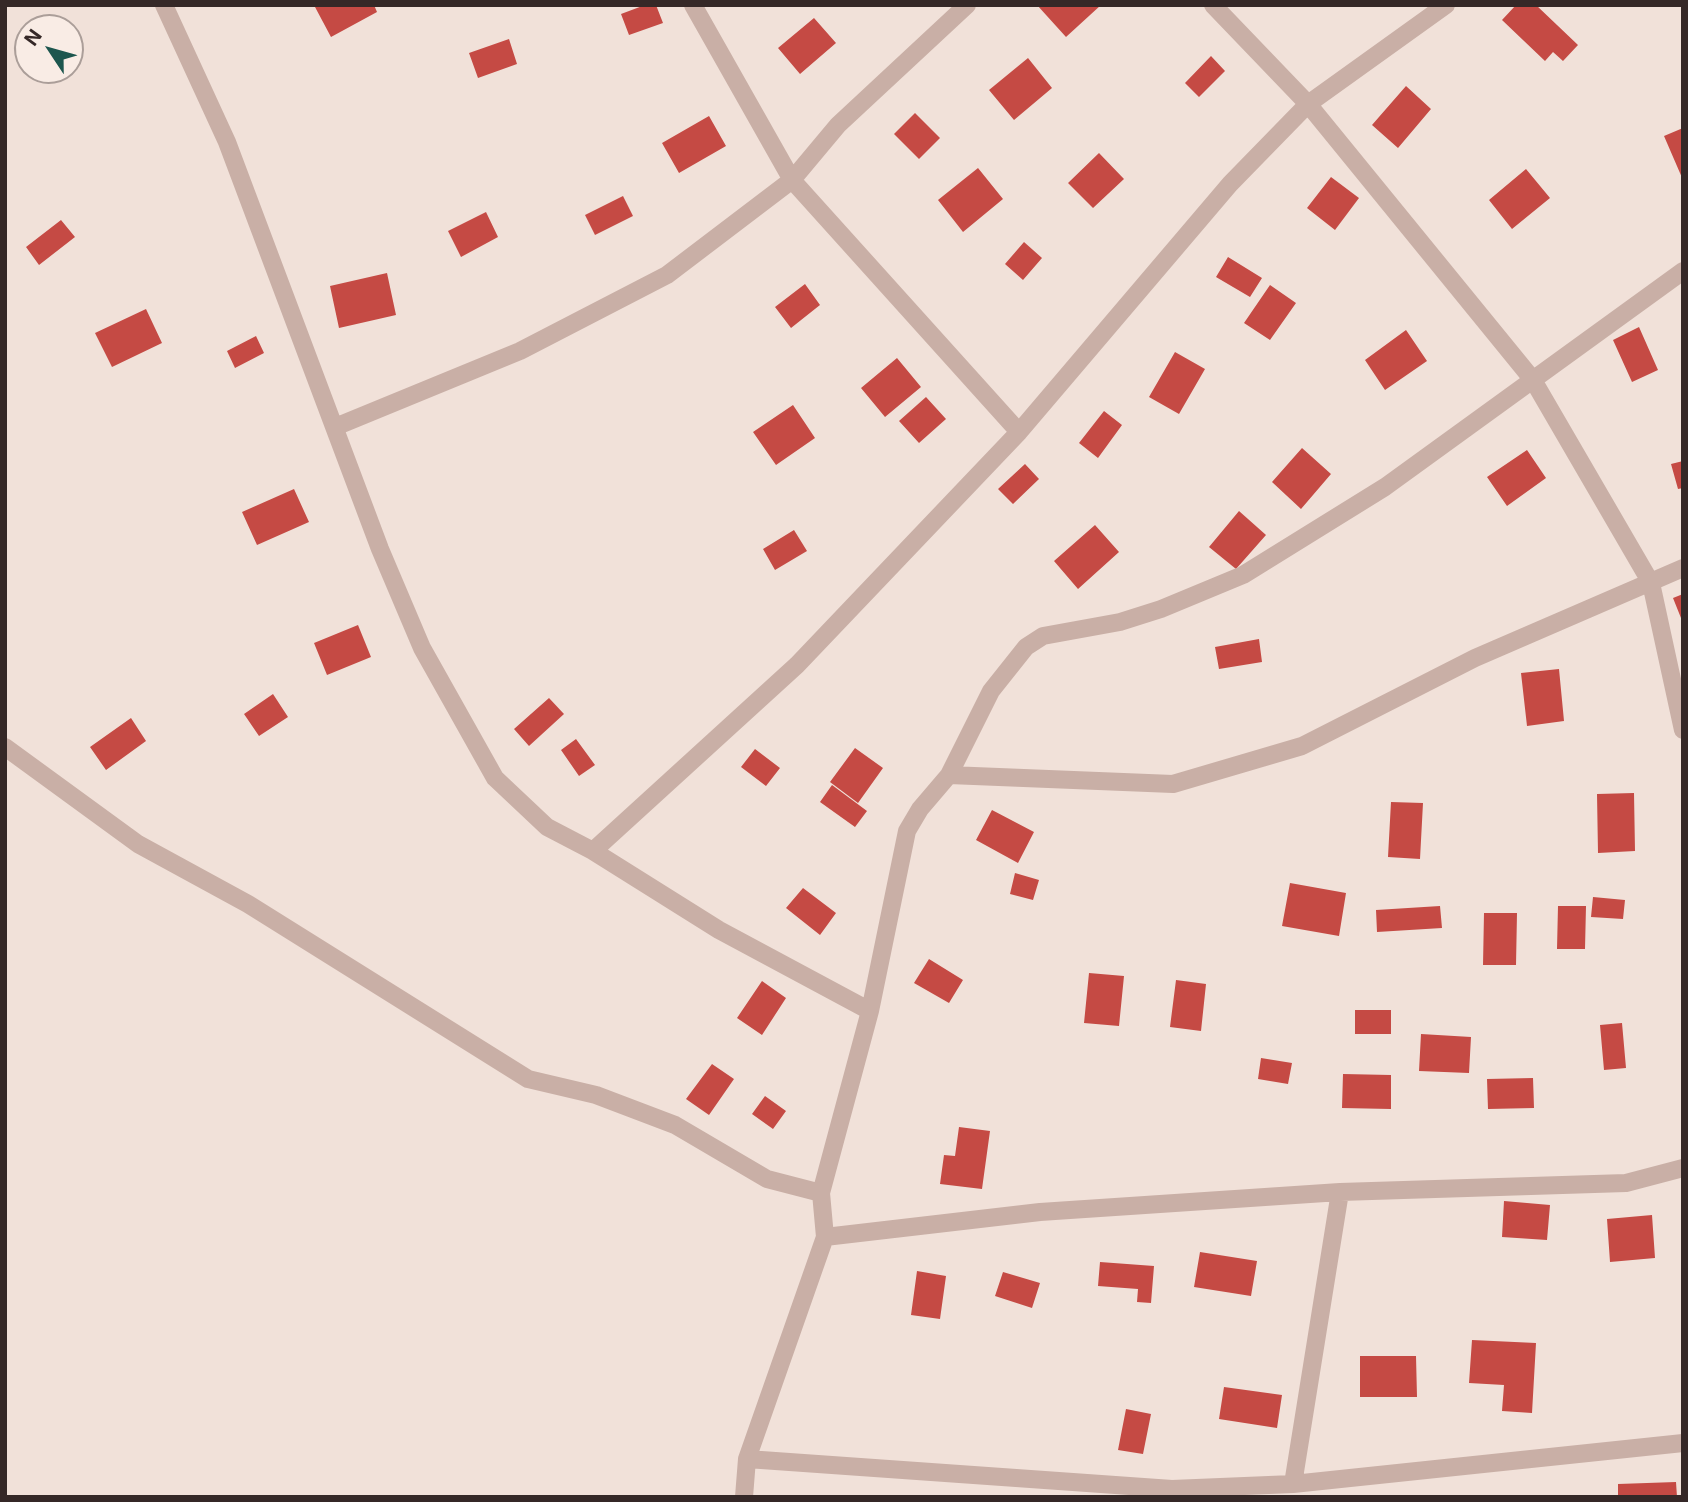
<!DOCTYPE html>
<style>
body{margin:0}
#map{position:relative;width:1688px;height:1502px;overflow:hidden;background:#f1e1d9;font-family:Inter,sans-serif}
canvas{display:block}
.frame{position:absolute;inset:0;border:7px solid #352827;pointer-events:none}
.north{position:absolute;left:14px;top:14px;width:70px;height:70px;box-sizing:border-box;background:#f9ece5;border:2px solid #ab9e99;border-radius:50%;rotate:306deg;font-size:19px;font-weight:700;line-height:28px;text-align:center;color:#352827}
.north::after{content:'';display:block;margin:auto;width:24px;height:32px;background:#1d564e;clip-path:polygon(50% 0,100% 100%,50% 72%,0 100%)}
</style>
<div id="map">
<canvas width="1688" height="1502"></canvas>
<div class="frame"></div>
<div class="north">N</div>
</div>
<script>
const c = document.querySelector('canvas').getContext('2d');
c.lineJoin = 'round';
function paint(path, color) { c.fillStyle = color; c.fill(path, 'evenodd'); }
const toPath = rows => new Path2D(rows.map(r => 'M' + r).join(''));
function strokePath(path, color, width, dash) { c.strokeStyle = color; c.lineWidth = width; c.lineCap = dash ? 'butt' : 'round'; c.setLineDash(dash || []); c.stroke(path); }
paint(toPath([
 [319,5,374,5,377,12,331,37,315,7],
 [645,5,656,5,663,23,629,35,621,14],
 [1037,5,1101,5,1066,37],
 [1516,5,1536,5,1578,45,1563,61,1553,52,1545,61,1502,20],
 [814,18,836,43,800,74,778,48],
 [509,39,517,64,478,78,469,53],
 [1211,56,1225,71,1199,97,1185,83],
 [1028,58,1052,88,1014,120,989,90],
 [1406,86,1431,109,1398,148,1372,125],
 [915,113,940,138,919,159,894,134],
 [709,116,726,146,679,173,662,143],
 [1683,128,1683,180,1664,136],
 [1099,153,1124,179,1093,208,1068,183],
 [978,168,1003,199,963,232,938,200],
 [1526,169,1550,198,1512,229,1489,200],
 [1331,177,1359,198,1335,230,1307,208],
 [623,196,633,216,595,235,585,215],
 [486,212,498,237,461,257,448,231],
 [61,220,75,237,39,265,26,247],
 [1024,242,1042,258,1023,280,1005,264],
 [1228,257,1262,278,1250,297,1216,277],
 [387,273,396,315,339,328,330,286],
 [805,284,820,305,791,328,775,307],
 [1270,285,1296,303,1270,340,1244,323],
 [146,309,162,343,112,367,95,333],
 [1639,327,1658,370,1632,382,1613,340],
 [1406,330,1427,361,1385,390,1365,360],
 [256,336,264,353,235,368,227,351],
 [1175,352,1205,369,1179,414,1149,397],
 [897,358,921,387,885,417,861,388],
 [926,397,946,419,919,443,899,421],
 [793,405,815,438,776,465,753,432],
 [1104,411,1122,425,1098,458,1079,443],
 [1302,448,1331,474,1301,509,1272,482],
 [1527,450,1546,478,1507,506,1487,477],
 [1683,461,1683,488,1678,489,1671,464],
 [1025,464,1039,479,1013,504,998,489],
 [294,489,309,522,257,545,242,512],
 [1239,511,1266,535,1236,569,1209,547],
 [1095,525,1119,552,1078,589,1054,561],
 [794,530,807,551,775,570,763,549],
 [1683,594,1683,623,1673,598],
 [358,625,371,657,327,675,314,643],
 [1259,639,1262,662,1219,669,1215,647],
 [1559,669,1564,721,1527,726,1521,673],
 [273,694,288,717,259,736,244,714],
 [549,698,564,714,529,746,514,729],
 [131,718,146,741,106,770,90,747],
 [576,739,595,765,579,776,561,750],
 [855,748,883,768,858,803,830,782],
 [755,749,780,768,766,786,741,767],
 [832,785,867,811,855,827,820,802],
 [1634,793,1635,851,1598,853,1597,794],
 [1391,802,1423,803,1420,859,1388,857],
 [992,810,1034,832,1018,863,976,840],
 [1015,873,1039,880,1033,900,1010,894],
 [1290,883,1346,893,1339,936,1282,926],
 [803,888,836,913,820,935,786,908],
 [1593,897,1625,900,1623,919,1591,917],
 [1440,906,1442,928,1377,932,1376,910],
 [1558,906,1586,906,1585,949,1557,949],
 [1484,913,1517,913,1516,965,1483,965],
 [929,959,963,980,949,1003,914,983],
 [1089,973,1124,976,1119,1026,1084,1023],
 [1176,980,1206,984,1201,1031,1170,1027],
 [762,981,786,998,762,1035,737,1018],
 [1355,1010,1391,1010,1391,1034,1355,1034],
 [1622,1023,1626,1068,1604,1070,1600,1025],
 [1421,1034,1471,1037,1469,1073,1419,1071],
 [1261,1058,1292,1063,1288,1084,1258,1079],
 [712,1064,734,1079,709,1115,686,1099],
 [1343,1074,1391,1075,1391,1109,1342,1108],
 [1533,1078,1534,1108,1488,1109,1487,1079],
 [765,1096,786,1111,773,1129,752,1114],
 [959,1127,990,1131,982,1189,940,1184,944,1155,955,1156],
 [1504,1201,1550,1205,1547,1240,1502,1237],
 [1652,1215,1655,1258,1610,1262,1607,1219],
 [1200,1252,1257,1261,1251,1296,1194,1287],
 [1100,1262,1154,1266,1151,1303,1137,1302,1138,1289,1098,1286],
 [917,1271,946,1276,940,1319,911,1315],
 [1003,1272,1040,1283,1032,1308,995,1296],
 [1472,1340,1536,1343,1532,1413,1502,1411,1504,1385,1469,1383],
 [1360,1356,1416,1356,1417,1397,1360,1397],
 [1224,1387,1282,1395,1277,1428,1219,1419],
 [1126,1409,1151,1414,1143,1454,1118,1450],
 [1676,1482,1677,1497,1618,1497,1618,1484]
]), '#c54a44');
strokePath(toPath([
 [164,5,227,142,380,549,422,648,495,778,547,827,593,851,719,930,870,1011],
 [693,5,792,180,1019,432],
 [1213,5,1308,104,1533,380,1651,583,1683,730],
 [335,427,520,351,667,275,792,180,838,125,967,5],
 [5,747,138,844,248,904,528,1079,596,1095,675,1125,767,1179,821,1193],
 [949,775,1173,784,1302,746,1475,658,1683,568],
 [593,851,797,665,1019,432,1230,184,1308,104,1446,5],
 [825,1237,1040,1212,1340,1192,1626,1183,1683,1168],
 [747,1459,1172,1489,1293,1484,1683,1443],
 [1293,1484,1340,1192],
 [744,1497,747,1459,825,1237,821,1193,870,1011,907,831,920,809,949,775,991,691,1026,647,1043,636,1120,622,1161,609,1243,575,1385,487,1683,271]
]), '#c9afa6', 18);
</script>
